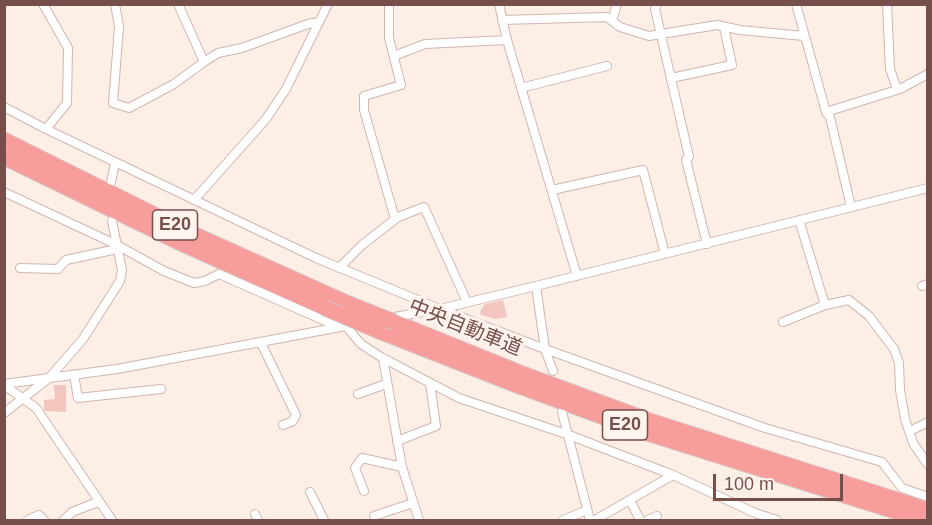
<!DOCTYPE html>
<meta charset="utf-8">
<style>
body{margin:0}
#map{position:relative;width:932px;height:525px;overflow:hidden;background:#fdeee6;font-family:Arial,sans-serif}
canvas{display:block}
.frame{position:absolute;inset:0;border:6px solid #764f4a;pointer-events:none}
.scale{position:absolute;left:713px;top:474px;width:130px;height:27px;box-sizing:border-box;border:3px solid #764f4a;border-top:0;padding-left:8px;font-size:18px;line-height:21px;white-space:nowrap;color:#764f4a;-webkit-text-stroke:4px #fff3ed;paint-order:stroke}
</style>
<div id="map">
<canvas width="932" height="525"></canvas>
<div class="frame"></div>
<div class="scale">100 m</div>
</div>
<script>
const c = document.querySelector('canvas').getContext('2d');
c.lineJoin = 'round';
function paint(path, color) { c.fillStyle = color; c.fill(path, 'evenodd'); }
const toPath = rows => new Path2D(rows.map(r => 'M' + r).join(''));
function strokePath(path, color, width, dash) { c.strokeStyle = color; c.lineWidth = width; c.lineCap = dash ? 'butt' : 'round'; c.setLineDash(dash || []); c.stroke(path); }
function write(font, color, halo, rows, align = 'center') {
  c.font = font + ' Arial,"Noto Sans JP",sans-serif'; c.lineWidth = 6; c.setLineDash([]); c.textBaseline = 'middle'; c.strokeStyle = halo; c.fillStyle = color; for (const [text, x, y, turn = 0] of rows) {
    c.save(); c.translate(x, y); c.rotate((+turn || 0) * Math.PI / 180); c.textAlign = isNaN(turn) ? turn : align; if (halo) c.strokeText(text, 0, 0); c.fillText(text, 0, 0); c.restore();
  }
}
paint(toPath([
 [503,300,507,317,494,319,480,314,481,309,483,308,483,305],
 [54,385,66,385,66,412,44,411,44,400,55,399]
]), '#f2c5be');
const street = toPath([
 [43,4,68,48,67,103,46,129],
 [115,4,119,27,113,103,129,108,174,84,204,62,178,4],
 [389,4,389,38,401,85,364,96,364,110,395,219],
 [499,4,507,40,577,276],
 [657,4,655,9,689,157,686,160,707,244],
 [796,4,826,112,830,117,851,207],
 [887,4,890,69,897,89],
 [502,20,607,17,620,27,649,36,717,25,740,30,804,36],
 [612,21,617,4],
 [394,56,425,44,507,40],
 [204,62,218,53,242,48,308,24,319,22],
 [671,78,732,65,724,27],
 [521,88,607,66],
 [4,107,46,129,316,258,440,309,545,349,765,428,882,462,902,488,928,497],
 [826,112,900,89,928,74],
 [111,182,115,163],
 [552,190,643,170,665,254],
 [4,192,115,244,164,271,194,283,205,281,219,274,339,327],
 [194,200,266,119,286,89,328,4],
 [799,220,825,305,849,300,869,316,894,349,899,363,900,390,905,419,913,443,928,465],
 [20,268,58,269,66,260,117,249],
 [339,268,362,245,398,217,424,207,467,302],
 [536,286,545,349,553,371],
 [922,286,928,284],
 [389,318,440,309,536,286,928,188],
 [783,322,825,305],
 [345,325,361,344,381,357,459,398,569,435,673,475,755,513,777,520],
 [261,343,296,415,293,421,283,425],
 [383,358,402,467,419,520],
 [74,375,78,398,161,389],
 [4,384,117,369,356,324],
 [4,385,36,408,112,520],
 [358,394,386,384],
 [562,412,590,520],
 [4,413,49,378,83,339,120,281,122,270,112,221],
 [910,431,928,422],
 [397,441,436,426,430,383],
 [364,491,355,468,362,458,402,467],
 [310,492,324,520],
 [630,500,640,520],
 [255,514,258,520],
 [374,516,413,503],
 [28,520,39,515,44,520],
 [64,520,72,512,98,502],
 [563,520,587,510],
 [595,520,673,475],
 [648,520,657,516]
]);
const highway = toPath([
 [4,140,193,234,349,304],
 [4,157,185,245,325,308],
 [394,322,520,373,650,421,928,510],
 [379,331,514,384,647,433,923,520]
]);
strokePath(street, '#d1b6ae', 10);
strokePath(highway, '#d6cac9', 17);
strokePath(street, '#fff', 8);
strokePath(highway, '#f79e9d', 15);
const highwayBridge = toPath([
 [349,304,394,322],
 [325,308,379,331]
]);
strokePath(highwayBridge, '#d6cac9', 17, []);
strokePath(highwayBridge, '#f79e9d', 15);
for (const [x, y, w] of [
 [175,225,45],
 [625,425,45]
]) { const box = new Path2D(); box.roundRect(x - w / 2, y - 15, w, 30, 4.5); c.fillStyle = '#fff3ed'; c.fill(box); strokePath(box, '#764f4a', 1.5); }
write('bold 18px', '#764f4a', null, [
 ["E20",175,225],
 ["E20",625,425]
]);
write('20px', '#764f4a', '#fff3ed', [
 ["中央自動車道",465,328,22]
]);
</script>
